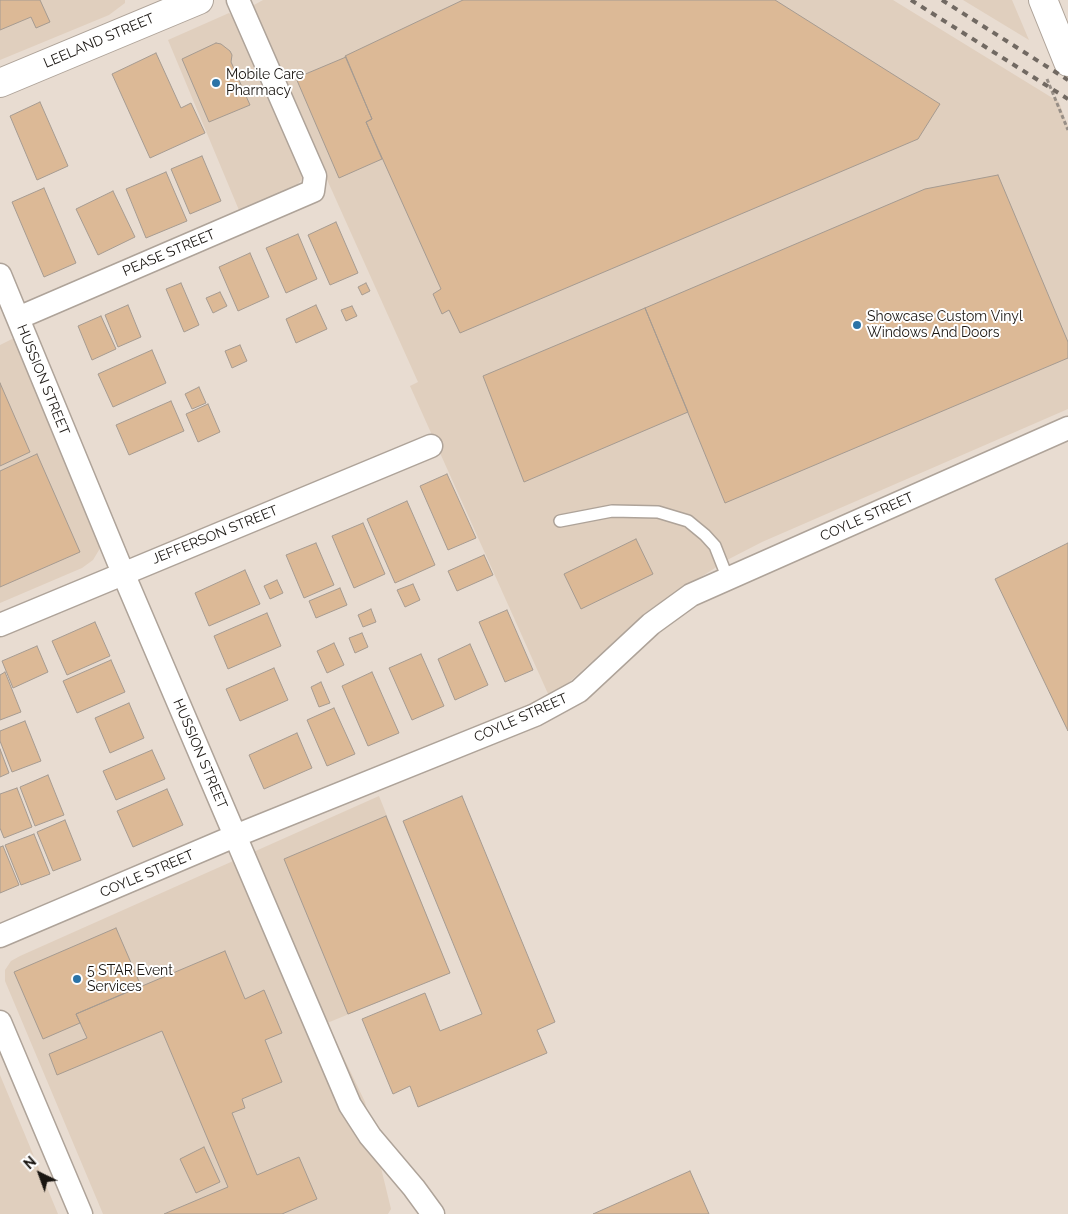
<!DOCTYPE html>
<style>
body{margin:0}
#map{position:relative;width:1068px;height:1214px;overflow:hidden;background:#e8dcd1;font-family:Raleway,sans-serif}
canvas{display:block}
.north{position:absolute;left:15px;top:1149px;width:50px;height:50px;-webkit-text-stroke:4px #fff;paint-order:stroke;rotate:318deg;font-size:14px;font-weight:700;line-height:20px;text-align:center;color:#1a1612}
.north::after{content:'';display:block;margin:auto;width:18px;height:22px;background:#1a1612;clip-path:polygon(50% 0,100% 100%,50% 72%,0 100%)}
</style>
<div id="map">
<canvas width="1068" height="1214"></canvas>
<div class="north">N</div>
</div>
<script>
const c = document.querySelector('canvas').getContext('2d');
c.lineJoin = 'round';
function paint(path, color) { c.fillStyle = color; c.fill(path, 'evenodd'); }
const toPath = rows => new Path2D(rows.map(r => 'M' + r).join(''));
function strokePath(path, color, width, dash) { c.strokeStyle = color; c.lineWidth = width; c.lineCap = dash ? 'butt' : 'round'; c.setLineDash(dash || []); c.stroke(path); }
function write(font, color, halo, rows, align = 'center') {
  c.font = font + ' Raleway,sans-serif'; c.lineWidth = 4; c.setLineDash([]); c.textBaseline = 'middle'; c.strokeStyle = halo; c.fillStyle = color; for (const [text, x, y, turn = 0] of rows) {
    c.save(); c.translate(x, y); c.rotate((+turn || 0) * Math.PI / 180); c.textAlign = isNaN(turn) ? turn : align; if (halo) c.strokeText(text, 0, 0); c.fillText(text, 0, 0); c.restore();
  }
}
paint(toPath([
 [0,0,125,0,125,3,109,15,0,60],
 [263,0,893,0,1059,102,1068,127,1068,409,762,542,729,559,648,611,566,685,549,696,410,386,418,382,253,15,252,9,254,5],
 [963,0,1012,0,1029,40],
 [229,13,234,17,301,172,302,179,295,188,241,215,168,40],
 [14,338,100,540,99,550,93,560,82,568,0,603,0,345],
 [379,796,450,973,327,1023,365,1102,391,1209,388,1214,103,1214,5,981,5,970,11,961,20,956],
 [0,1075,58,1214,0,1214]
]), '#e0cfbe');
const building = toPath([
 [0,0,40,0,50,22,36,28,31,17,0,30,0,0],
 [463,0,775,0,940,104,918,139,460,333,449,310,442,314,433,294,441,289,366,122,372,119,345,56,463,0],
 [216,43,221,44,230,51,232,55,231,62,250,105,209,122,182,59,216,43],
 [156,53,181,108,191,103,205,133,150,158,112,74,156,53],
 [346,57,372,119,366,122,382,159,339,178,296,78,346,57],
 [40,102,68,166,37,180,10,116,40,102],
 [202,156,221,201,190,214,171,169,202,156],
 [166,172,187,221,146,238,126,189,166,172],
 [998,175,1068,342,1068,358,725,503,645,308,925,189,998,175],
 [44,188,76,263,44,277,12,202,44,188],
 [113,191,135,237,98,255,76,209,113,191],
 [336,222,358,273,330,285,308,235,336,222],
 [298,234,317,279,286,293,266,248,298,234],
 [250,253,269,297,238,311,219,267,250,253],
 [181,283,199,325,184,332,166,289,181,283],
 [366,283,370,291,362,295,358,287,366,283],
 [220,292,227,306,213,313,206,298,220,292],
 [128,305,141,337,118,347,105,315,128,305],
 [316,305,327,329,296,343,286,319,316,305],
 [352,306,357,316,346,321,341,310,352,306],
 [645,308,688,412,524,482,483,376,645,308],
 [101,316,116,349,92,360,78,326,101,316],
 [240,345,247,361,232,368,225,351,240,345],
 [152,350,166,383,113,407,98,374,152,350],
 [0,383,30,452,0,466,0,383],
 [199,387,206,403,192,409,185,394,199,387],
 [171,401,184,431,129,455,116,425,171,401],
 [208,404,220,432,198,442,186,414,208,404],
 [37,454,80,552,0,587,0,471,37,454],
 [447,474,476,538,448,550,420,486,447,474],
 [407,501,435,565,395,583,367,519,407,501],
 [363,523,385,574,354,588,332,536,363,523],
 [636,539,653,574,581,609,564,574,636,539],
 [316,543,334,585,304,598,286,555,316,543],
 [1068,543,1068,731,995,579,1068,543],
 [484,555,493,575,457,591,448,571,484,555],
 [245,570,260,604,209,626,195,593,245,570],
 [277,580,283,593,270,599,264,586,277,580],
 [413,584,420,600,405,607,397,590,413,584],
 [340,588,347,605,316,618,309,601,340,588],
 [371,609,376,622,363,627,358,615,371,609],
 [507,610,533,670,505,682,479,622,507,610],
 [267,613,281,646,228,669,214,636,267,613],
 [95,622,110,656,67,675,52,641,95,622],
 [362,633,368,647,355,653,349,638,362,633],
 [334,643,344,665,327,673,317,651,334,643],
 [470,644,488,685,455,700,438,659,470,644],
 [37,646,48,672,13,688,2,661,37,646],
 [421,654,444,706,412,720,389,668,421,654],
 [111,660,125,692,77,713,63,681,111,660],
 [274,668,288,700,240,721,226,689,274,668],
 [5,672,21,712,0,720,0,675,5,672],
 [372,672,399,733,368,746,342,686,372,672],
 [321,682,330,703,319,707,311,687,321,682],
 [129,703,144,738,110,753,95,718,129,703],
 [334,708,355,754,327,766,307,720,334,708],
 [25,721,41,761,12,772,0,741,0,731,25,721],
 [297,733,312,768,264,789,249,755,297,733],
 [0,749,9,773,0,777,0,749],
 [152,750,165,779,116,800,103,771,152,750],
 [48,775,64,815,35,826,20,787,48,775],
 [17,788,32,827,4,838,0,828,0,794,17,788],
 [167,789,183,825,133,847,117,811,167,789],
 [462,796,555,1022,537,1030,547,1053,418,1107,410,1086,393,1094,362,1019,425,993,440,1031,482,1014,403,821,462,796],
 [386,816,450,973,348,1014,284,859,386,816],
 [65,820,81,860,53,871,37,832,65,820],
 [34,834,50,874,21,885,5,845,34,834],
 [3,846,19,885,0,893,0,847,3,846],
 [116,928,141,986,76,1014,80,1023,43,1039,14,972,116,928],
 [225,951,245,999,264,990,282,1033,265,1040,282,1082,242,1099,245,1108,232,1113,257,1175,299,1157,317,1199,282,1214,164,1214,228,1187,162,1031,57,1075,49,1054,87,1038,76,1014,225,951],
 [204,1147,220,1182,196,1193,180,1159,204,1147],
 [690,1171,709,1214,593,1214,690,1171]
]);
paint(building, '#dcb996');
strokePath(building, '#a69b91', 1);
const lane = toPath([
 [560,521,612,511,658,512,688,521,705,535,715,546,728,579]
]);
const street = toPath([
 [0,275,123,573,350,1105,370,1136,414,1188,433,1214],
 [18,318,313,191,315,176,238,0],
 [0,625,431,446],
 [0,936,235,836,535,715,579,691,651,624,691,595,1068,428],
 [0,1022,81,1214]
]);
const secondary = toPath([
 [1043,0,1068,62],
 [0,83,199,0]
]);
strokePath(lane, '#aea399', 14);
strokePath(street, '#aea399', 25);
strokePath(secondary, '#aea399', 30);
strokePath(toPath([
 [1047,79,1068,130]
]), '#978e86', 3, [4, 2.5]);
strokePath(lane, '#fff', 11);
strokePath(street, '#fff', 22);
strokePath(secondary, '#fff', 28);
strokePath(toPath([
 [911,0,1068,99],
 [942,0,1068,80]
]), '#716962', 4, [6, 6]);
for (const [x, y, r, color] of [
 [216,83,5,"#2b73a7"],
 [857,325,5,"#2b73a7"],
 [77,979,5,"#2b73a7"]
]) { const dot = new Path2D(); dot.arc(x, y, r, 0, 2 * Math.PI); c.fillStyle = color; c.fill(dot); strokePath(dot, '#fff', 2); }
write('14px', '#1a1612', '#fff', [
 ["LEELAND STREET",99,41,-23],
 ["PEASE STREET",169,253,-23],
 ["HUSSION STREET",43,380,68],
 ["COYLE STREET",867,517,-24],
 ["JEFFERSON STREET",215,535,-22],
 ["COYLE STREET",521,718,-24],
 ["HUSSION STREET",200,754,67],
 ["COYLE STREET",147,874,-23]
]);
write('14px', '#1a1612', '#fff', [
 ["Mobile Care",226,75],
 ["Pharmacy",226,91],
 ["Showcase Custom Vinyl",867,317],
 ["Windows And Doors",867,333],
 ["5 STAR Event",87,971],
 ["Services",87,987]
], 'left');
</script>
